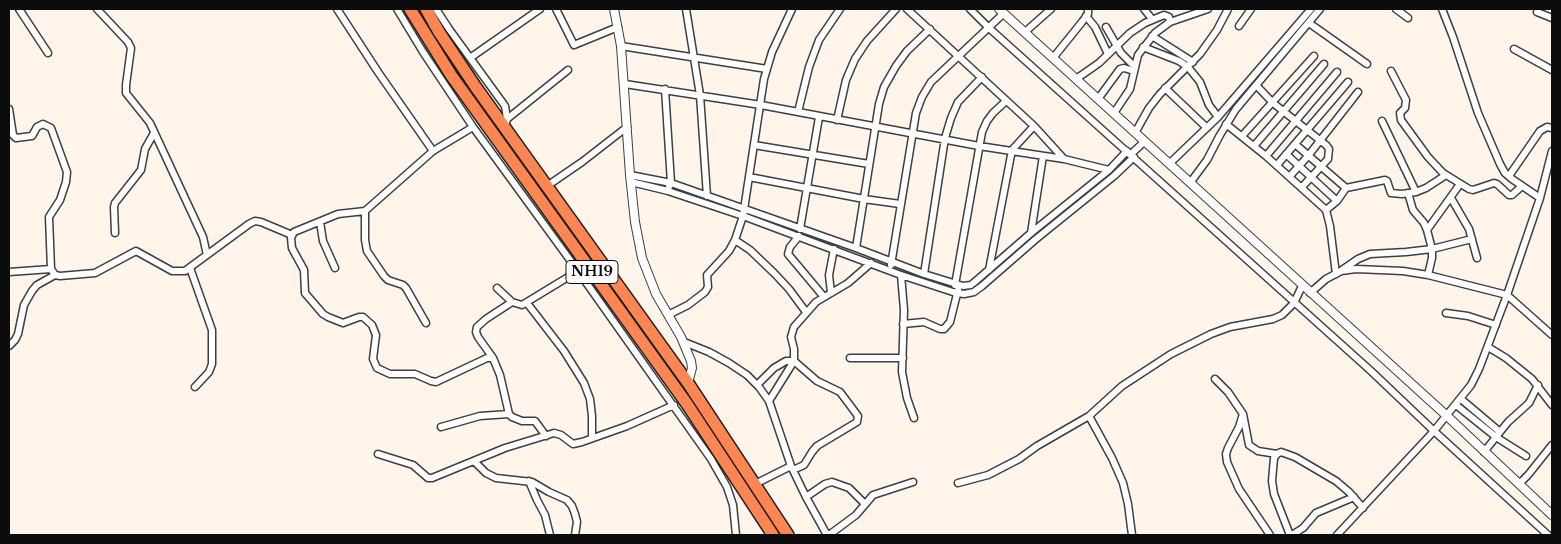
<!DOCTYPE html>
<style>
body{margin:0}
#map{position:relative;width:1561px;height:544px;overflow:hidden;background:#fff5eb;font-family:"Libre Baskerville",serif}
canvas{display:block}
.frame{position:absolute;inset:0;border:10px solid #0c0c0c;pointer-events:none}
</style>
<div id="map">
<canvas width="1561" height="544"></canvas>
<div class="frame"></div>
</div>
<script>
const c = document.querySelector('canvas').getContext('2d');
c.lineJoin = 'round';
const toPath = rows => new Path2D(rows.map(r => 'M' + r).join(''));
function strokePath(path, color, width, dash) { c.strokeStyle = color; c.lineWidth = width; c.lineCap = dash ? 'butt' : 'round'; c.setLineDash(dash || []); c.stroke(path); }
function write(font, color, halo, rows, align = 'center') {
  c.font = font + ' "Libre Baskerville",serif'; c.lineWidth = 5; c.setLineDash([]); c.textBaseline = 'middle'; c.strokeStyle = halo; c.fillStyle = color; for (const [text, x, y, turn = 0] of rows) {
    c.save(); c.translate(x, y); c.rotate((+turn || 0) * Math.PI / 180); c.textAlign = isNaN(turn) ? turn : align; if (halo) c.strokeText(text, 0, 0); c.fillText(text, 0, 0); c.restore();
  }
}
const minor = toPath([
 [19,9,48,53],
 [97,9,128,42,131,48,126,85,126,93,150,123,203,237,207,255],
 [337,9,378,72,433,151],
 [397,9,423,52,473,127,578,271,711,459,727,487,733,505,736,535],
 [436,9,449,29,505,106,507,119,505,127],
 [556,9,574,45,618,27],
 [686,9,700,95,707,196],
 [907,9,1034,126,1064,159],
 [970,9,989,28,1371,371,1434,431,1548,535],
 [1144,9,1152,19],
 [1396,9,1408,18],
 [1442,9,1453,37,1478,113,1500,164,1505,173,1512,179,1540,198],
 [1537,12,1552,18],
 [1086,16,1095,27,1108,54],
 [1309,23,1367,64],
 [1239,26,1251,9],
 [1106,27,1121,53,1135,67],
 [1025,32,1051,9],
 [1152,36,1193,62],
 [621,46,767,69],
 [1143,47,1179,61,1188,67,1200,82,1209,105,1218,117],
 [1514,49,1552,70],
 [470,58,540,9],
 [1053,58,1082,22,1088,14,1088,9],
 [1391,71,1406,100,1405,108,1400,113,1401,120,1428,157,1443,173,1469,189,1473,190,1494,183,1497,184,1509,195,1512,195,1522,186],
 [1076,79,1099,63,1130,33,1145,23,1164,15,1169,17,1170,22],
 [625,84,761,105,979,146,1064,159,1109,170],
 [1256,85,1273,103,1326,145,1329,149,1328,159,1302,187],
 [1165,88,1207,128],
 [665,89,671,183,669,187],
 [1098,99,1120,69,1124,68,1134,71],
 [9,109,13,135,16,138,32,136,37,127,43,124,51,128,67,172,66,182,60,200,49,217,51,269,55,275,60,276,95,273,136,251,172,271,185,271,249,224,255,221,261,222,292,235],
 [798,112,809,67,819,40,840,9],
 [1114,113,1130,89,1138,55,1155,33,1170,22,1208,9],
 [507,119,568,70],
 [837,120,846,80,855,59,867,41,896,9],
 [1382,121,1416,192],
 [1226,124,1266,156,1326,210,1330,226,1336,274],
 [473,127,433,151,365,211,338,214,294,232,291,238,292,248,304,270,305,293,323,314,328,317,343,323,359,317,363,317,372,325,376,335,373,359,377,368,390,374,415,374,431,381,436,382,487,358,493,358,500,375,509,414,512,417,522,421,535,421,546,436],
 [1135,133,1149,108,1160,94,1200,54,1217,30,1228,9],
 [1242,136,1314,56],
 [1295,144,1346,188,1337,201,1326,210],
 [754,145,869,164],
 [1254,146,1324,64],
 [1131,154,1144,142],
 [1286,154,1337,201],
 [1266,156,1337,72],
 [1169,164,1218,117,1311,9],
 [1277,165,1348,82],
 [630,175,671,183,856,248,924,274,963,286,971,285,977,280,1031,233,1109,170,1127,151],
 [1290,176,1308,156,1358,92],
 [1509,176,1540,131,1547,127,1552,128],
 [749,177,864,199,900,204],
 [631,182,668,191,743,216,901,275,953,292,964,294,974,292,982,286,1036,239,1114,176,1134,157],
 [1190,183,1207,160,1220,135,1236,109,1320,9],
 [547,186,582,162,627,127],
 [1346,188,1385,180,1387,181,1391,193,1402,194,1416,192,1426,188,1446,175],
 [1408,193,1413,210,1424,223,1427,230,1432,249,1432,258,1428,275],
 [1451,198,1469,229,1477,258],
 [365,211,365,240,367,251,384,276,388,280,403,285,406,288,426,323],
 [320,222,323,241,335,268],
 [800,229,819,117],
 [1427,230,1460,184],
 [115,233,114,207,115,203,141,170,145,149,154,133],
 [1031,233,1043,156],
 [799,236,790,247,788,254,824,297],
 [735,240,750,250,774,273,789,289,806,312],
 [856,248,879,104,884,87,896,66,907,51,930,29],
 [891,265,916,113,922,97,931,82,1004,13],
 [190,268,212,330,212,364,209,372,195,387],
 [989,270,1012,150,1034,126],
 [1342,270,1358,259,1370,254,1406,252,1432,249,1472,239],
 [9,272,51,269],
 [924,274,945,138,951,118,958,102,982,77],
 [901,275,904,310,902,372,907,398,914,418],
 [955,285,982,132,987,121,993,113,1006,101],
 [497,288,512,302,522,305,578,271],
 [831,293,829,275,834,249],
 [1310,293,1326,279,1341,271,1356,269,1403,271,1428,275,1507,295,1552,335],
 [527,303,564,351,584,383,590,399,592,416,592,438],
 [1446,313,1468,316,1496,325],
 [668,315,688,305,705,292,708,287,707,275,729,251,735,240,743,216,764,79,772,52,792,9],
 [903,324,924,322,940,329,944,329,950,322,958,290],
 [684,342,709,352,729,363,747,375,759,387,769,401,791,466,806,497,827,535],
 [9,346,15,340,18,334,24,305,32,291,37,285,55,275],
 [1488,347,1506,358,1532,379,1552,405],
 [493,358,478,337,476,332,477,327,486,319,512,302],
 [850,358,903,358],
 [1215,379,1228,392,1243,414,1249,445,1258,451,1277,454],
 [757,385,774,368,786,361,794,361,817,381,840,392,858,416,857,422,817,446,812,452,804,465,793,470],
 [1461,399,1500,432],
 [769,401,794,361,794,349,791,337,794,327,816,302,848,283,871,263],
 [1456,405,1496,437,1526,456],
 [1243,414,1239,427,1228,448,1226,454,1227,462,1239,489,1270,535],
 [1089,416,1112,458,1123,483,1128,504,1132,535],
 [441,427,480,416,509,414],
 [1484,452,1508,422,1529,403,1538,385],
 [378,454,413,465,428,478,432,478,505,448,554,433,561,435,573,444,582,442,627,426,674,405],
 [474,461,486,473,496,478,532,482,549,492,567,500,572,506,575,514,577,522,575,535],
 [529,481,537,500,545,515,550,535],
 [958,483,988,475,1019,459,1037,446,1089,416,1122,386,1171,354,1211,334,1230,327,1273,319,1282,315,1294,303,1302,286],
 [755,484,791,466],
 [1519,484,1528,475,1552,445],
 [806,497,825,484,832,482,849,488,865,504],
 [829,535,856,515,873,495,913,482],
 [1290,535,1274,494,1272,481,1274,458,1277,454,1281,452,1295,457,1336,481,1349,492,1363,508],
 [1292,535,1303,528,1316,513,1354,497],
 [1337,535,1434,431,1471,385,1479,369,1507,295,1540,198,1552,151]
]);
const tertiary = toPath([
 [614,9,621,46,630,175,635,222,642,258,656,294,681,337,691,361,692,368,688,383],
 [999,9,1447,416,1552,515]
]);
const trunk = toPath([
 [410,9,451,75,687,404,773,535],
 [426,9,439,32,475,86,688,383,788,535]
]);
strokePath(minor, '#3f3f3f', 9);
strokePath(tertiary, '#3f3f3f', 10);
strokePath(trunk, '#1d1d1d', 14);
strokePath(minor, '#fff', 6);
strokePath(tertiary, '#fff', 8);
strokePath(trunk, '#fe8653', 11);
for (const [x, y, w] of [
 [592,272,52]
]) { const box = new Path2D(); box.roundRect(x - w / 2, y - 11.5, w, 23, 4); c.fillStyle = '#fff'; c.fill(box); strokePath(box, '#0c0c0c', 1); }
write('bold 14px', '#0c0c0c', null, [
 ["NH19",592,272]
]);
</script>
